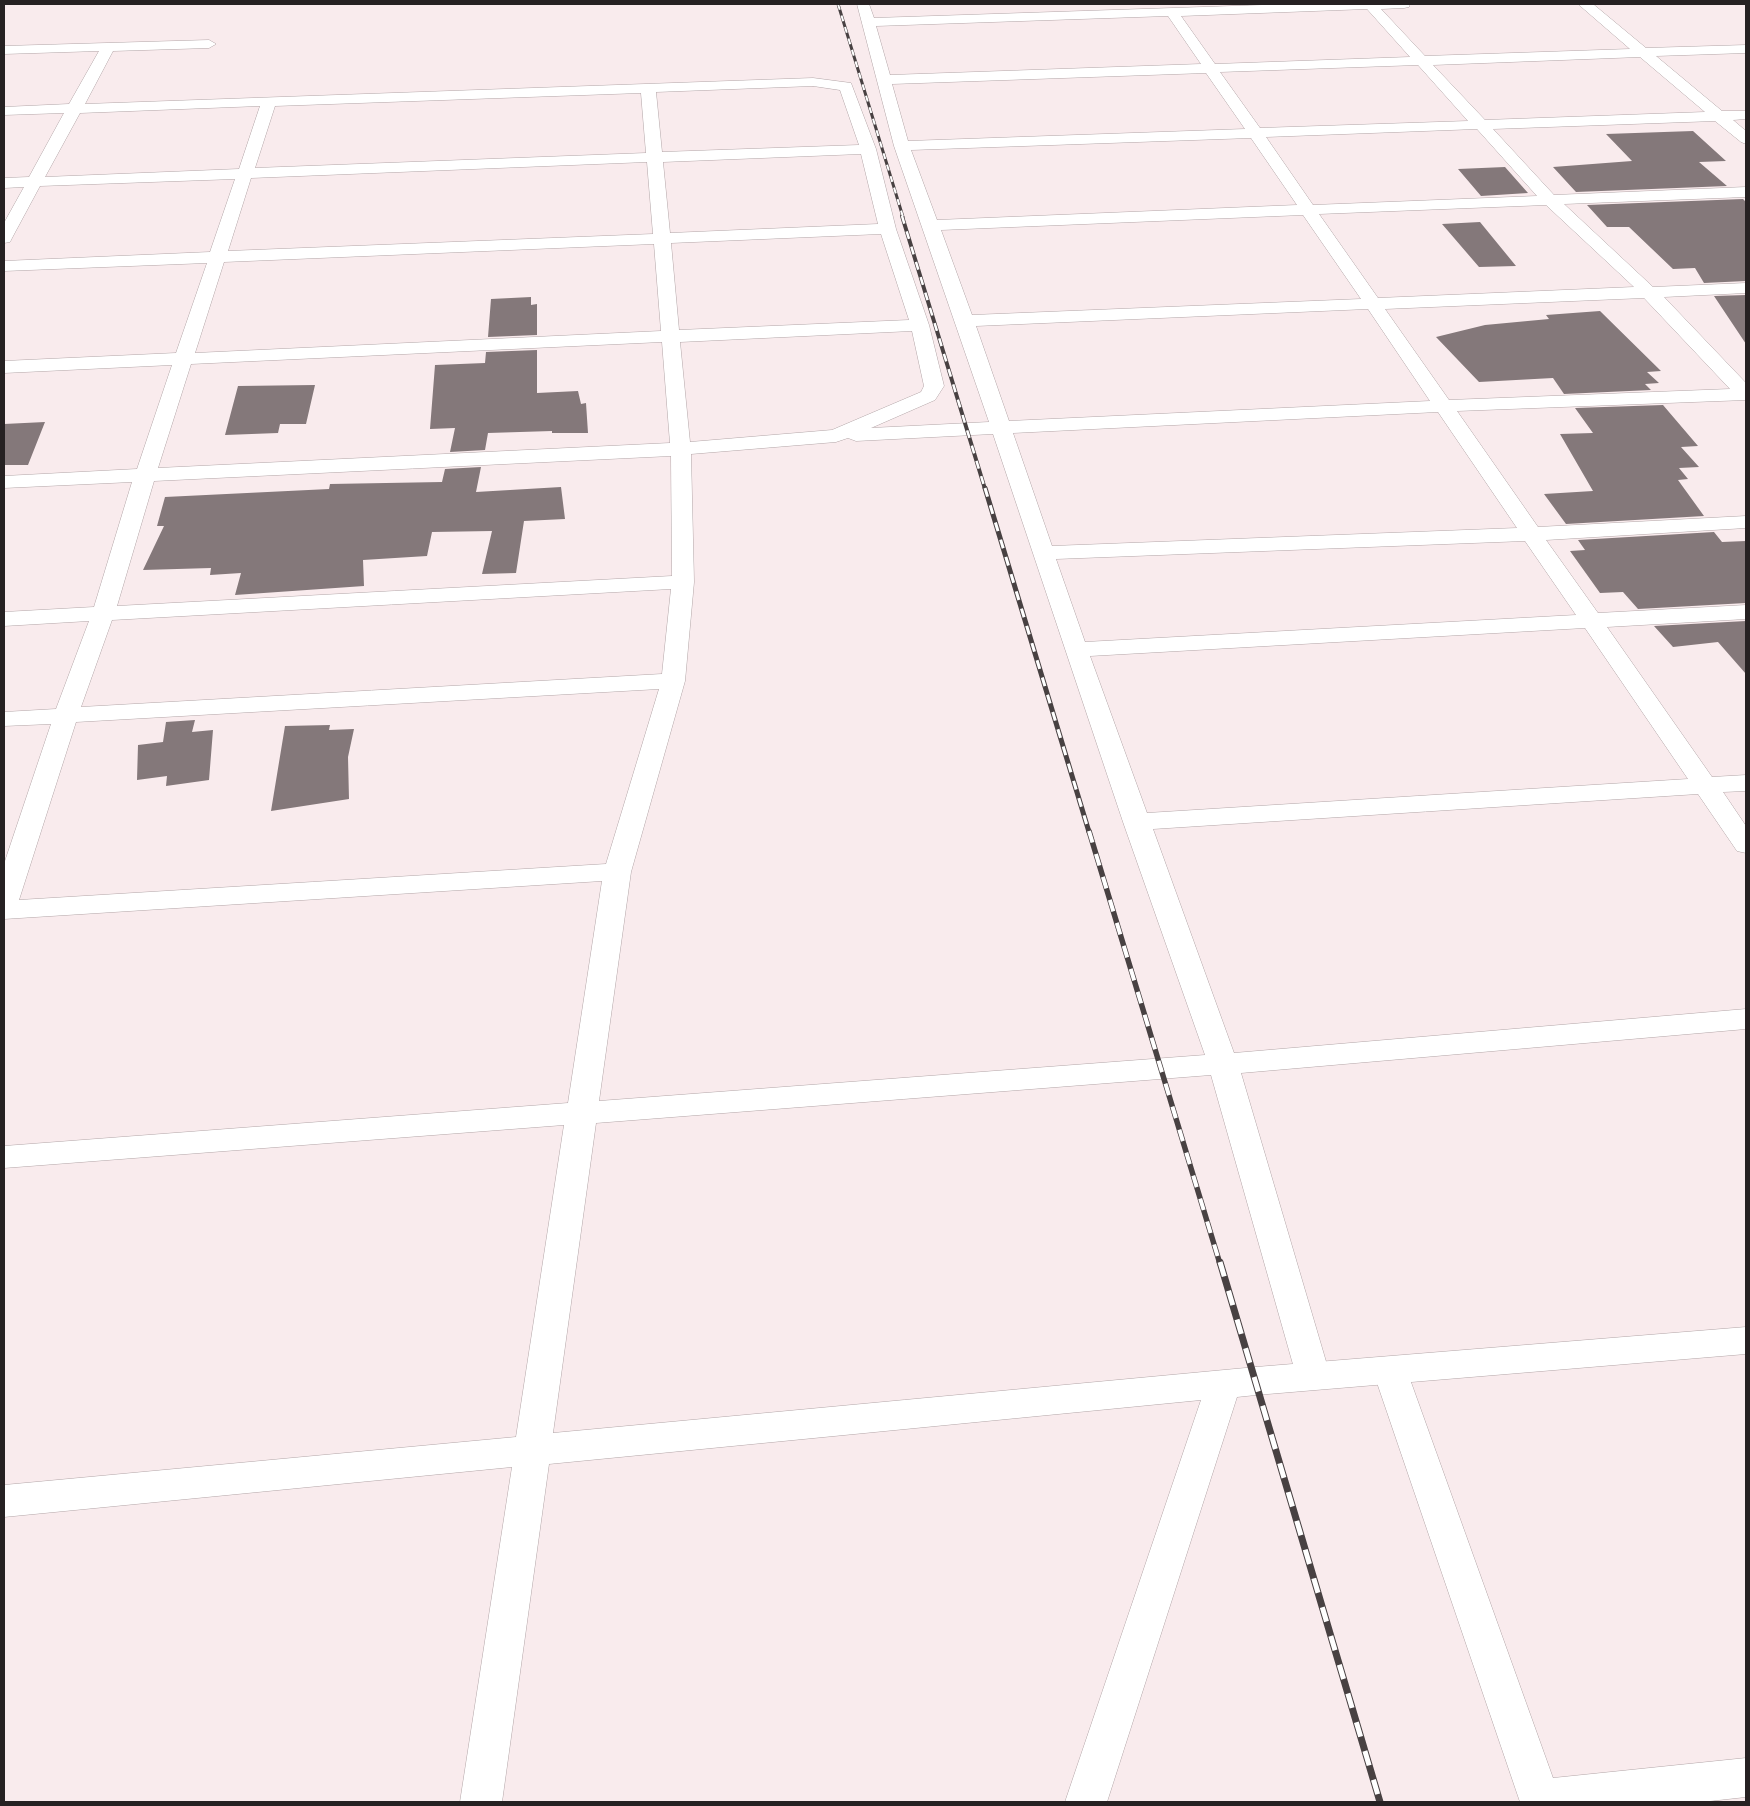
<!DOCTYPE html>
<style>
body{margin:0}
#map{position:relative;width:1750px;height:1806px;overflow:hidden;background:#f9ebed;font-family:"Libre Baskerville",serif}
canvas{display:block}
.frame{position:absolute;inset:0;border:5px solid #262122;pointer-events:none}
</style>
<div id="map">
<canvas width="1750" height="1806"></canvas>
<div class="frame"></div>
</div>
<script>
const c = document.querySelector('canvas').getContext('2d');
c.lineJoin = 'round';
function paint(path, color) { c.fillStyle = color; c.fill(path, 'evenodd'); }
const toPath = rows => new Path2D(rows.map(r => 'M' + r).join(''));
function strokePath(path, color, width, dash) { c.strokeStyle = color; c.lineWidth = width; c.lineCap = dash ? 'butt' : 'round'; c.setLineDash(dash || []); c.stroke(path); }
paint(toPath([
 [1693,131,1726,161,1699,162,1727,186,1576,192,1553,167,1632,161,1606,134],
 [1505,167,1528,193,1481,196,1458,169],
 [1743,199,1746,202,1746,281,1704,283,1695,268,1673,269,1629,227,1607,227,1587,205],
 [1480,222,1516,266,1479,267,1442,224],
 [1746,295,1746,344,1714,296],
 [531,297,531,305,537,304,537,335,488,337,491,299],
 [1600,311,1661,371,1647,372,1659,383,1645,384,1651,390,1564,394,1553,378,1479,382,1436,337,1485,325,1549,319,1546,315],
 [537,350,537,393,578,391,581,404,586,403,588,433,552,433,552,431,488,433,485,450,450,452,455,428,430,429,435,365,485,363,486,352],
 [315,385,306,424,280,424,278,433,225,435,238,386],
 [1663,405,1698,446,1681,447,1699,467,1679,468,1688,479,1678,480,1704,516,1566,524,1544,494,1593,491,1560,434,1593,433,1575,408],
 [45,422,28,465,4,465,4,424],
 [481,467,476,492,561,487,565,519,524,521,516,573,482,574,492,531,432,532,427,556,363,560,364,586,235,595,241,573,210,575,211,568,143,570,164,526,157,526,165,497,329,489,330,484,442,482,445,469],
 [1714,532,1722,542,1746,541,1746,603,1638,609,1623,592,1600,593,1570,551,1585,550,1578,540],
 [1746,621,1746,674,1718,642,1673,647,1654,626],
 [195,720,192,732,213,730,209,780,166,786,167,776,137,780,138,745,163,742,166,722],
 [330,725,329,730,354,729,348,757,349,799,271,811,285,726]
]), '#84787a');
const minor = toPath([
 [857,4,869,4,874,18,1292,4,1410,4,1409,7,1404,8,1381,9,1425,56,1630,49,1578,4,1593,4,1646,48,1746,45,1746,53,1656,56,1722,111,1746,111,1746,119,1733,120,1746,131,1746,144,1741,142,1715,121,1493,129,1554,195,1746,187,1746,197,1564,204,1653,287,1746,283,1746,293,1664,297,1746,383,1746,400,1457,411,1538,527,1746,516,1746,528,1546,540,1598,613,1746,605,1746,619,1607,627,1712,777,1746,775,1746,791,1723,792,1746,826,1746,853,1737,851,1698,794,1153,829,1234,1053,1746,1009,1746,1029,1241,1073,1330,1375,1325,1385,1313,1389,1301,1385,1296,1375,1211,1075,596,1123,553,1433,1256,1367,1268,1371,1274,1381,1268,1391,1256,1395,1237,1397,1107,1802,1065,1802,1201,1400,549,1464,502,1802,460,1802,512,1467,4,1517,4,1485,516,1437,564,1125,4,1168,4,1146,568,1103,602,881,4,919,4,864,51,724,4,726,4,712,56,709,89,621,4,626,4,612,94,607,132,482,4,488,4,476,137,469,172,365,4,373,4,361,176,353,207,263,4,271,4,261,210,252,235,179,40,186,12,238,10,242,4,243,4,223,24,187,4,188,4,178,29,177,64,113,4,115,4,107,69,104,99,51,4,54,4,46,209,40,216,44,209,48,113,51,85,104,813,78,851,83,876,149,896,229,929,325,944,386,935,400,871,428,989,422,894,146,857,4],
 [1367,9,1410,57,1215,64,1181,16,1367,9],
 [1168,16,1201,64,890,75,876,26,1168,16],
 [1640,57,1705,112,1485,120,1433,65,1640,57],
 [1418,65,1468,121,1260,128,1220,72,1418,65],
 [1206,73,1245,129,908,141,892,84,1206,73],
 [813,86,840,90,859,145,662,152,656,92,813,86],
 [641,93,646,153,255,168,275,106,641,93],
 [260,106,239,169,45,177,80,113,260,106],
 [1477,129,1537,196,1313,205,1266,137,1477,129],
 [1251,138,1297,205,937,220,911,150,1251,138],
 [861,154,878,224,670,233,663,162,861,154],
 [647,162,653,234,228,251,251,178,647,162],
 [1546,205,1634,287,1378,298,1319,214,1546,205],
 [1303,215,1361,299,972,315,941,230,1303,215],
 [881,234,909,320,679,330,671,243,881,234],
 [654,244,661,331,195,353,224,262,654,244],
 [1644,298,1730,389,1449,400,1385,309,1644,298],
 [1368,309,1430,401,1009,421,976,326,1368,309],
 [912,331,924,386,921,392,832,430,690,442,680,342,912,331],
 [662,342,670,443,158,468,191,364,662,342],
 [1438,412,1517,528,1052,546,1013,433,1438,412],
 [993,434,1123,822,1205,1055,599,1101,631,872,685,681,694,582,691,454,836,442,848,438,856,441,993,434],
 [671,456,672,576,117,606,154,481,671,456],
 [1525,541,1576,615,1085,642,1056,559,1525,541],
 [671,589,662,674,81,707,112,620,671,589],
 [1585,628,1688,779,1147,813,1090,656,1585,628],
 [659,689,606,864,19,900,76,722,659,689],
 [1390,1357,1402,1361,1407,1371,1553,1778,1746,1758,1746,1797,1701,1802,1520,1802,1373,1371,1378,1361,1390,1357]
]);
const major = toPath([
 [1746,1327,1746,1354,1256,1395,1244,1391,1238,1381,1244,1371,1256,1367,1746,1327]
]);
strokePath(minor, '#b2a5a7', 1);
strokePath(major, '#b2a5a7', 1);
paint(minor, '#fff');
paint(major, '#fff');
const railFar4 = toPath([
 [838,4,903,217]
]);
const railFar3 = toPath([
 [902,216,985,489]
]);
const railFar2 = toPath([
 [985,488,1089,832]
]);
const railFar1 = toPath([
 [1089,831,1220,1264]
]);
const rail = toPath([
 [1220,1262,1380,1802]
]);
strokePath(railFar4, '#484142', 3);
strokePath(railFar3, '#484142', 4);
strokePath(railFar2, '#484142', 5);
strokePath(railFar1, '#484142', 5.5);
strokePath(rail, '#484142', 7);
strokePath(railFar4, '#fff', 2, [6]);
strokePath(railFar3, '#fff', 2.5, [8]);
strokePath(railFar2, '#fff', 3, [9]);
strokePath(railFar1, '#fff', 4, [12]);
strokePath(rail, '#fff', 5, [15]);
</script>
